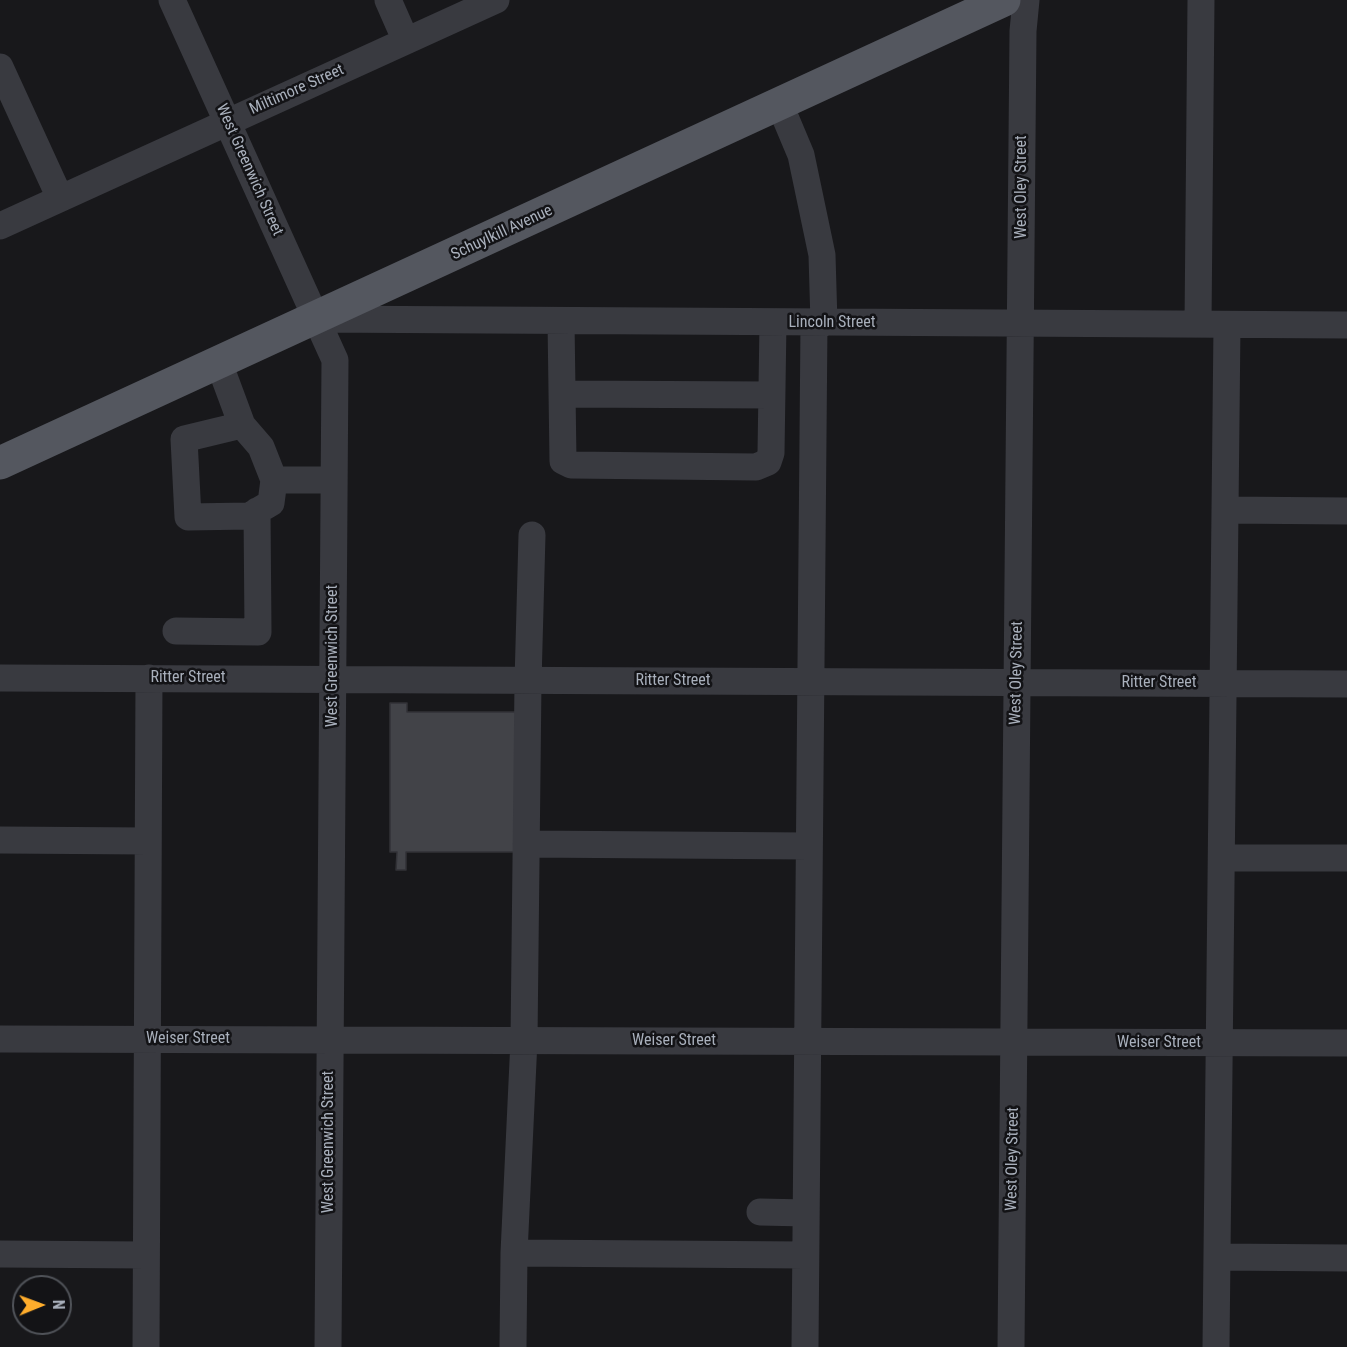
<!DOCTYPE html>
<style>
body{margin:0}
#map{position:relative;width:1347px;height:1347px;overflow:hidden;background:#18181b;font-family:"Roboto Condensed",sans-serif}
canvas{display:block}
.north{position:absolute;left:12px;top:1275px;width:60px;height:60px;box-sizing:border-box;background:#131316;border:2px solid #4f5258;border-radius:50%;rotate:89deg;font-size:16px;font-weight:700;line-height:24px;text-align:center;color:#a9b0bc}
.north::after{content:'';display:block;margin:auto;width:21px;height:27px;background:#ffad2c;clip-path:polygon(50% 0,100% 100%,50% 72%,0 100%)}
</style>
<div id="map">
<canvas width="1347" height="1347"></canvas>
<div class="north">N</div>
</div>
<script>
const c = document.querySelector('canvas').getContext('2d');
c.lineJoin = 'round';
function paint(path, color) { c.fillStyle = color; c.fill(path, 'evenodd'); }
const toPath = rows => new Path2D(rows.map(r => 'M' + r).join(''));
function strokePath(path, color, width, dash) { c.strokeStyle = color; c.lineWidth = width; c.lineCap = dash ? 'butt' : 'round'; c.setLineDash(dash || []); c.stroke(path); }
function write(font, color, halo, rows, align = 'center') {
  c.font = font + ' "Roboto Condensed",sans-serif'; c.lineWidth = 5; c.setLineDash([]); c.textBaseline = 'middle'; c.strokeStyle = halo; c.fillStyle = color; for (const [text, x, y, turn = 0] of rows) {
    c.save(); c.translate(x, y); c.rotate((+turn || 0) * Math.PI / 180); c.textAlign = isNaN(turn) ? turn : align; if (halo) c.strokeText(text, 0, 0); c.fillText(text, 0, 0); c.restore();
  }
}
const building = toPath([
 [390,703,407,703,407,712,523,712,524,852,406,852,406,870,396,870,397,852,390,852,390,703]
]);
paint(building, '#424348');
strokePath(building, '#323237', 1.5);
strokePath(toPath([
 [172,0,335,360,328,1347],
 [388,0,406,41],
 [0,67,60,198],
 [780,105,801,155,822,255,824,323],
 [0,226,496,0],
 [316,319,1347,325],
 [561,321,563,461,571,465,756,467,768,462,771,453,773,322],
 [1198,324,1201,0],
 [219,363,242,425],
 [562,394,771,395],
 [274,480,261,447,242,425,184,439,188,517,249,516,271,503,274,480,334,480],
 [1226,510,1347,511],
 [176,631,258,632,257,511],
 [0,678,1347,684],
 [0,840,148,841],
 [526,844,809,846],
 [1222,858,1347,858],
 [0,1039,1347,1043],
 [760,1212,806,1213],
 [514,1253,805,1255],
 [0,1254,146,1255],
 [1217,1257,1347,1258],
 [146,1347,149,678],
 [513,1347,514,1253,524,1040,528,682,532,535],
 [805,1347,814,323],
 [1011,1347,1023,31,1026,0],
 [1216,1347,1227,325]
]), '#393a40', 27);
strokePath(toPath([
 [0,463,1004,0]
]), '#54575f', 33);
write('16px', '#a9b0bc', '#131316', [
 ["Miltimore Street",297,90,-24],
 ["West Greenwich Street",249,170,66],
 ["West Oley Street",1022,187,-90],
 ["Schuylkill Avenue",502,233,-25],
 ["Lincoln Street",832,323],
 ["West Greenwich Street",333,656,-90],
 ["West Oley Street",1017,673,-89],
 ["Ritter Street",188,678],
 ["Ritter Street",673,681],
 ["Ritter Street",1159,683],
 ["Weiser Street",188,1039],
 ["Weiser Street",674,1041],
 ["Weiser Street",1159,1043],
 ["West Greenwich Street",329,1142,-90],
 ["West Oley Street",1013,1159,-89]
]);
</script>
